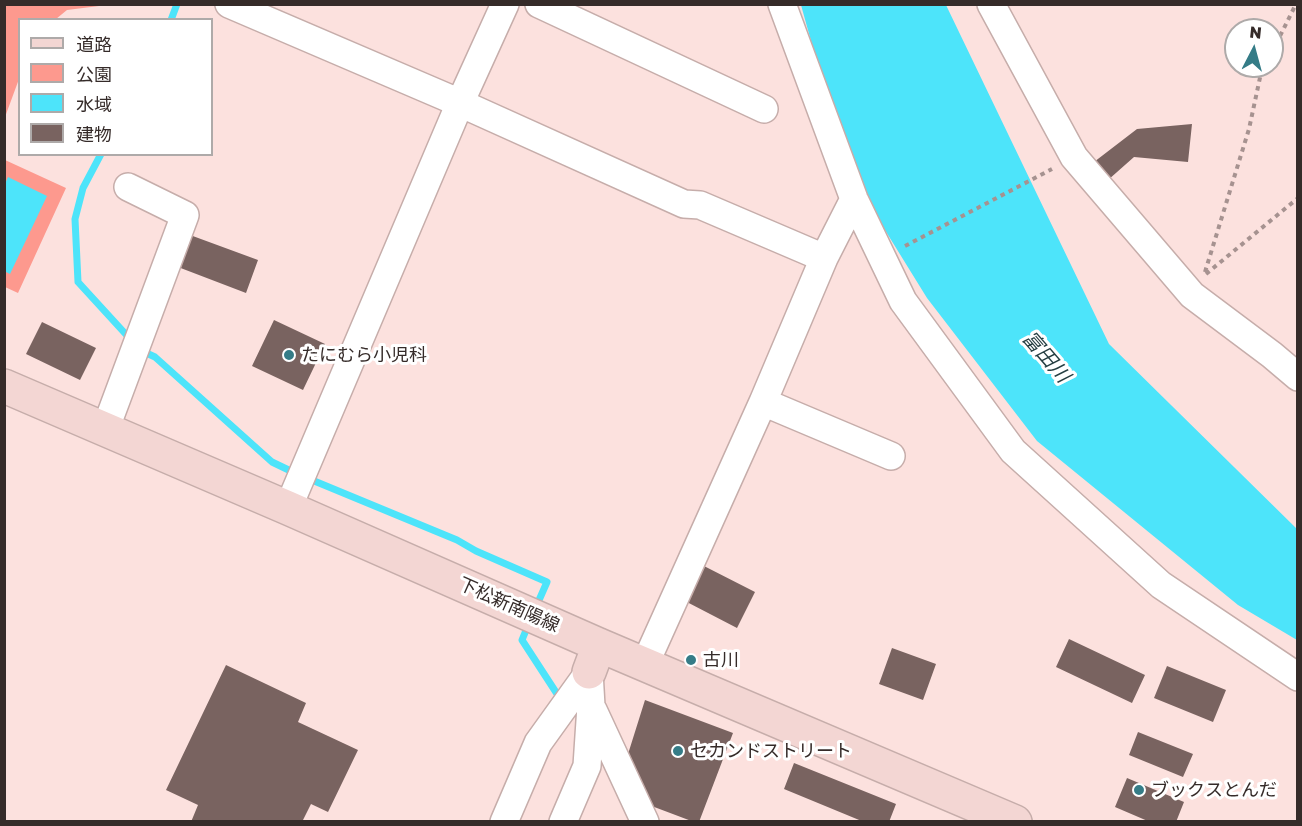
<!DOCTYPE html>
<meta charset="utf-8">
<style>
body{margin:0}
#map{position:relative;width:1302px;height:826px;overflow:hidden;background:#fce1de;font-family:"Golos Text","Noto Sans JP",sans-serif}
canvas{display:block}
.frame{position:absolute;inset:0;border:6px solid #352b29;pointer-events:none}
.legend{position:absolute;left:18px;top:18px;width:195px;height:138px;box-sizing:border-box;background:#fff;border:2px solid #aeaaa9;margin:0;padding:8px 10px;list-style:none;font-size:18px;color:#352b29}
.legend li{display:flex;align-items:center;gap:12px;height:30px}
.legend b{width:30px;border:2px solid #aeaaa9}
.north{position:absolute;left:1224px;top:18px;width:60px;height:60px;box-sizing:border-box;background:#fff;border:2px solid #aeaaa9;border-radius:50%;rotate:6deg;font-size:16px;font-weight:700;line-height:24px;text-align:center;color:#352b29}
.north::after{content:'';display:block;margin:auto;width:21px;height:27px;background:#357c87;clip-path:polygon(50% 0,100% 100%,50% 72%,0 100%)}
</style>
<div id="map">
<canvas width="1302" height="826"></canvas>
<div class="frame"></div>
<ul class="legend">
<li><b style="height:8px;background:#f3d6d3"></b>道路</li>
<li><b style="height:16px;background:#fd998e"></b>公園</li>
<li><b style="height:16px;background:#4de4fa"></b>水域</li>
<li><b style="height:16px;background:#796360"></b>建物</li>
</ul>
<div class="north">N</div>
</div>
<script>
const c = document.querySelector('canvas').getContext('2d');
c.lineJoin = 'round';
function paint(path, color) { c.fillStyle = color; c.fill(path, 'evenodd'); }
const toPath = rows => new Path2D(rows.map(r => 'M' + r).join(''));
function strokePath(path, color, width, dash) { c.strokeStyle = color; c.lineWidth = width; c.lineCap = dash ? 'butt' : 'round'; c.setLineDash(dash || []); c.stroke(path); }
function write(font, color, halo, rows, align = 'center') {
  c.font = font + ' "Golos Text","Noto Sans JP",sans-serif'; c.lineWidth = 6; c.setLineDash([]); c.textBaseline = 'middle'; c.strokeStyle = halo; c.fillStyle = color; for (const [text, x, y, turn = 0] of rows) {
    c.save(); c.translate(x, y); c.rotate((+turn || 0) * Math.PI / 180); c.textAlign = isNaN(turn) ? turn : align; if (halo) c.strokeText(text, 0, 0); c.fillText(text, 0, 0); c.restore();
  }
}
paint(toPath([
 [5,4,107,5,67,10,56,19,20,20,19,79,5,117],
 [5,160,66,188,18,293,5,287]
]), '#fd998e');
paint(toPath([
 [801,5,946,5,1109,344,1297,529,1297,640,1238,605,1037,441,927,298,846,167],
 [8,177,47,196,10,274,4,271,4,186]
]), '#4de4fa');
strokePath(toPath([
 [171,20,177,4],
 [101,154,83,188,75,219,78,282,132,341],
 [142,351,155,357,272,462,297,474],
 [307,478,457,540,476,551,547,582,536,607],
 [529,623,522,640,561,700]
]), '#4de4fa', 7);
paint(toPath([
 [1192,124,1188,162,1134,157,1108,180,1094,162,1137,129],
 [190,235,258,260,246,293,178,267],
 [274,320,325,344,303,390,252,366],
 [42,322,96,348,80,380,26,354],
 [702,565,755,592,737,628,683,600],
 [1069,639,1145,675,1132,703,1056,667],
 [892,648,936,664,923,700,879,684],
 [226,665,306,703,298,722,358,750,328,812,311,804,302,822,191,822,198,805,166,790],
 [1167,666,1226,690,1213,722,1154,698],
 [645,700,733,733,699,822,694,822,641,802,623,770],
 [1138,732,1193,754,1183,777,1129,755],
 [794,763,896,804,889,822,864,822,784,789],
 [1127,778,1184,802,1176,822,1150,822,1115,807]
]), '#796360');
const street = toPath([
 [229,4,460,103,684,204,700,205,824,258],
 [539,4,764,109],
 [782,4,854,199,903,301,1013,451,1161,585,1298,677],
 [991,4,1074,157,1192,295,1272,355,1298,377],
 [763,402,891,456],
 [105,430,185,215,128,187],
 [288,508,460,103,505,4],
 [645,664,763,402,824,258,854,199],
 [593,710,645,822],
 [504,822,538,743,589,672],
 [563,822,587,766,591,706,589,672]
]);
const secondary = toPath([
 [4,386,288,508,599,645,1015,822],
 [589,672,599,645]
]);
strokePath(street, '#c6adaa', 30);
strokePath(secondary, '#c6adaa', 36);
strokePath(toPath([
 [1272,52,1296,4],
 [905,246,1052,169],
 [1205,272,1249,129,1261,73,1265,66],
 [1206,274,1298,198]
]), '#a69290', 4, [4.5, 4.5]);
strokePath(street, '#fff', 27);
strokePath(secondary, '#f3d6d3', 33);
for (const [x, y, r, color] of [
 [289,355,6,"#357c87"],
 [691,660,6,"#357c87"],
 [678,751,6,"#357c87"],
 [1139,790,6,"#357c87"]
]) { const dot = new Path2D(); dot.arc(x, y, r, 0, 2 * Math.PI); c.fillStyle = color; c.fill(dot); strokePath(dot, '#fff', 2); }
write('18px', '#352b29', '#fff', [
 ["たにむら小児科",301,355],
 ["古川",703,660],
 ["セカンドストリート",690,751],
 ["ブックスとんだ",1151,790]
], 'left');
write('18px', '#352b29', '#fff', [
 ["下松新南陽線",509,605,24]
]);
write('italic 20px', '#253e42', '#fff', [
 ["富田川",1046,357,49]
]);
</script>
